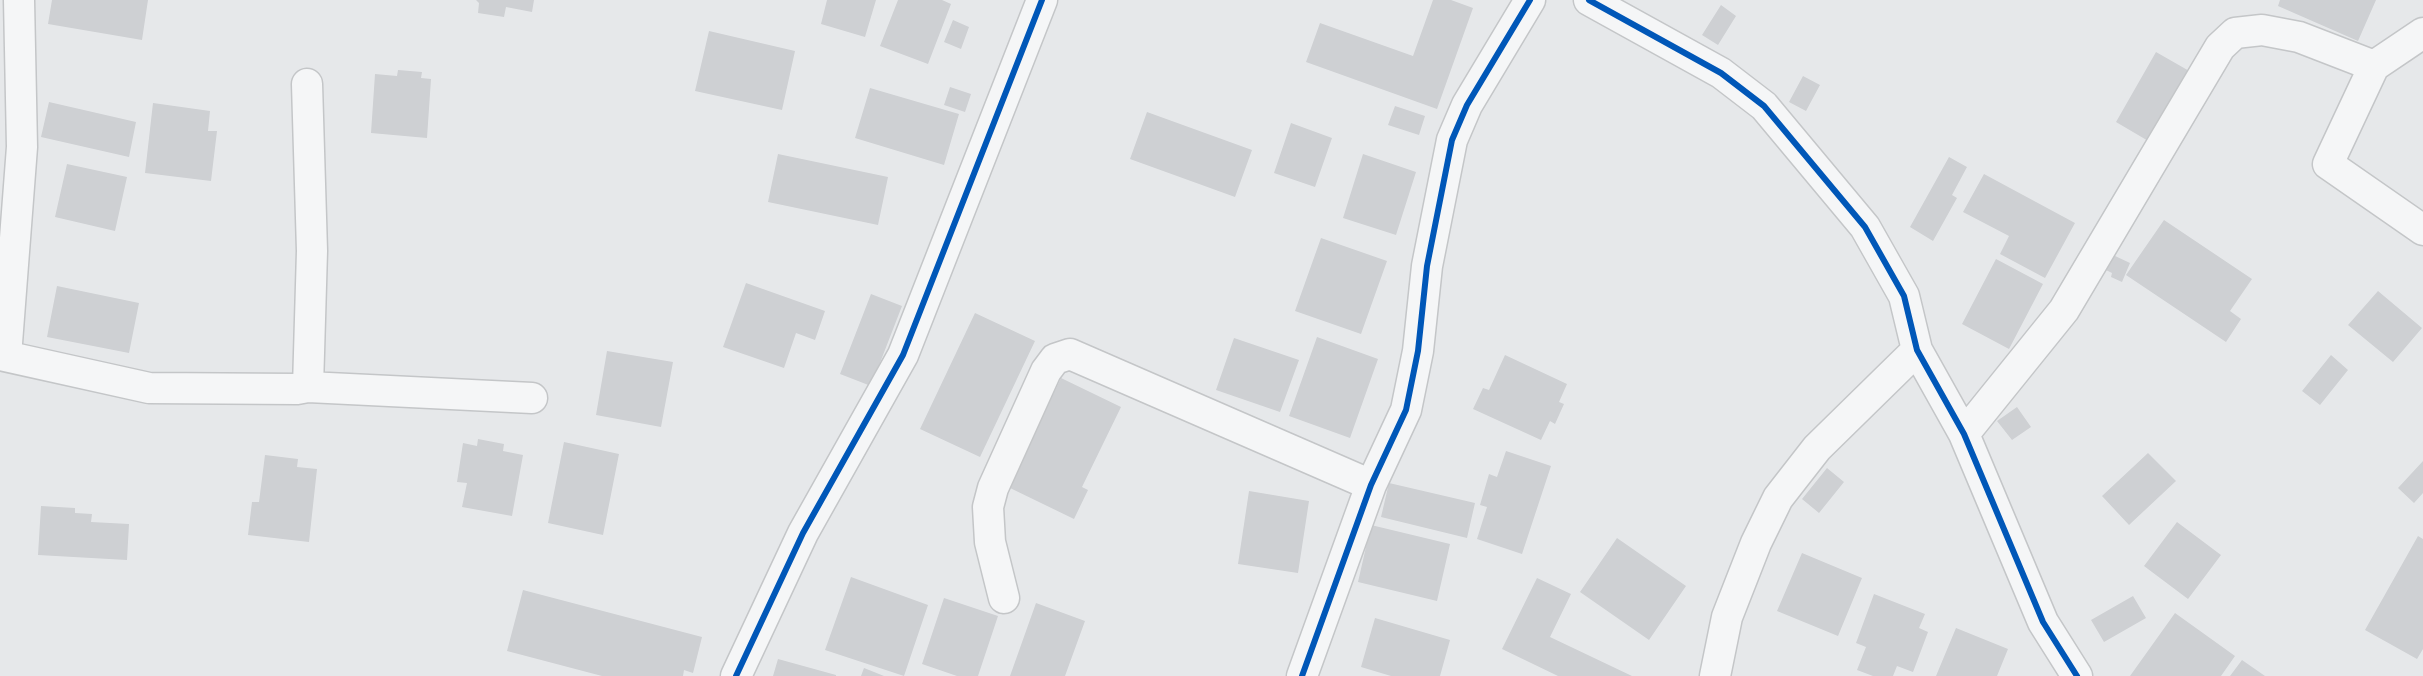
<!DOCTYPE html>
<style>
body{margin:0}
canvas{display:block;background:#e6e8ea}
</style>
<canvas width="2423" height="676"></canvas>
<script>
const c = document.querySelector('canvas').getContext('2d');
c.lineJoin = 'round';
function paint(path, color) { c.fillStyle = color; c.fill(path, 'evenodd'); }
const toPath = rows => new Path2D(rows.map(r => 'M' + r).join(''));
function strokePath(path, color, width, dash) { c.strokeStyle = color; c.lineWidth = width; c.lineCap = dash ? 'butt' : 'round'; c.setLineDash(dash || []); c.stroke(path); }
paint(toPath([
 [52,0,148,0,142,40,48,24],
 [476,0,534,0,532,12,506,7,504,17,478,13,479,3],
 [827,0,876,0,865,37,821,24],
 [898,0,942,0,951,4,928,64,880,46],
 [1433,0,1451,0,1473,8,1437,109,1306,62,1320,23,1413,56],
 [2280,0,2376,0,2358,41,2278,6],
 [1721,5,1736,16,1718,45,1702,35],
 [953,20,969,27,961,49,944,42],
 [709,31,795,51,782,110,695,91],
 [2156,52,2191,72,2150,142,2116,122],
 [398,70,422,72,421,78,431,79,427,138,371,133,375,74,397,76],
 [1803,76,1820,85,1806,111,1789,102],
 [950,87,971,94,965,112,944,105],
 [870,88,959,114,944,165,855,138],
 [49,102,136,122,129,157,41,137],
 [153,103,210,111,208,131,217,131,211,181,145,173],
 [1395,106,1425,116,1419,135,1388,125],
 [1147,112,1252,150,1235,197,1130,159],
 [1291,123,1332,138,1315,187,1274,173],
 [778,154,888,177,878,225,768,202],
 [1363,154,1416,172,1396,235,1343,218],
 [1949,157,1967,167,1952,195,1957,198,1933,241,1910,227],
 [67,164,127,177,115,231,55,217],
 [1984,174,2075,223,2045,278,2000,254,2009,236,1963,212],
 [2164,220,2252,279,2230,311,2241,319,2226,342,2126,275],
 [1321,238,1387,261,1361,334,1295,311],
 [2113,255,2130,263,2122,282,2111,277,2112,273,2106,270],
 [1996,259,2043,284,2009,349,1962,324],
 [746,283,825,311,815,340,796,333,784,368,723,347],
 [57,286,139,303,129,353,47,337],
 [2378,291,2422,328,2393,362,2348,325],
 [871,294,902,306,871,386,840,374],
 [975,313,1035,341,980,457,920,429],
 [1317,337,1378,359,1350,438,1289,416],
 [1234,338,1299,360,1280,412,1216,390],
 [607,351,673,362,661,427,596,415],
 [1505,355,1567,384,1559,402,1564,404,1555,424,1550,421,1541,440,1473,409,1483,388,1489,390],
 [2331,355,2348,370,2320,405,2302,391],
 [1061,378,1121,407,1082,487,1088,490,1074,519,1008,487],
 [2017,407,2031,427,2012,440,1997,421],
 [478,439,504,444,503,451,523,455,512,516,462,507,467,483,457,482,463,443,477,446],
 [564,442,619,454,603,535,548,523],
 [1506,451,1551,466,1522,554,1477,539,1487,507,1480,505,1489,474,1497,477],
 [2148,453,2176,481,2129,525,2102,496],
 [265,455,298,459,297,467,317,469,309,542,248,535,252,502,259,502],
 [2423,461,2423,493,2414,503,2398,488],
 [1827,468,1844,482,1819,513,1802,499],
 [1389,483,1475,503,1467,538,1381,517],
 [1249,491,1309,501,1298,573,1238,564],
 [41,506,75,508,75,513,92,514,91,522,129,524,127,560,38,555],
 [2177,522,2221,555,2188,599,2144,566],
 [1371,525,1450,544,1437,601,1358,582],
 [2418,536,2423,539,2423,649,2417,659,2365,630],
 [1617,538,1686,586,1649,640,1580,592],
 [1802,553,1862,578,1838,636,1777,611],
 [851,577,928,605,904,676,825,650],
 [1537,578,1571,594,1550,637,1632,676,1558,676,1502,649],
 [523,590,702,637,693,673,684,670,683,676,602,676,507,651],
 [1874,594,1925,614,1919,628,1928,632,1913,672,1897,666,1893,676,1873,676,1857,670,1866,647,1856,643],
 [2133,596,2146,618,2104,642,2091,620],
 [944,598,998,616,978,676,957,676,922,664],
 [1036,603,1085,621,1065,676,1010,676],
 [2175,613,2235,656,2221,676,2130,676],
 [1375,618,1450,640,1440,676,1391,676,1361,667],
 [1956,628,2008,649,1997,676,1936,676],
 [778,659,836,675,836,676,773,676],
 [2242,660,2265,676,2230,676],
 [864,668,884,676,861,676]
]), '#ced0d3');
const street = toPath([
 [1589,0,1721,73,1764,106,1865,227,1904,296,1917,350,1964,434,2043,622,2077,676],
 [2374,66,2328,164,2423,230],
 [0,355,149,388,297,389,308,387,312,251,307,84],
 [6,356,22,147,19,0],
 [308,387,532,398],
 [1964,434,2064,310,2220,47,2235,33,2262,30,2299,37,2374,66,2423,33],
 [1004,598,990,542,988,507,993,488,1046,371,1055,359,1070,354,1371,485],
 [736,676,803,533,903,355,1042,0],
 [1302,676,1371,485,1406,410,1418,351,1427,266,1452,140,1467,105,1530,0],
 [1715,676,1727,617,1756,543,1778,498,1817,448,1917,350]
]);
strokePath(street, '#c4c6c8', 33);
strokePath(street, '#f5f6f7', 30);
strokePath(toPath([
 [1589,0,1721,73,1764,106,1865,227,1904,296,1917,350,1964,434,2043,622,2077,676],
 [736,676,803,533,903,355,1042,0],
 [1302,676,1371,485,1406,410,1418,351,1427,266,1452,140,1467,105,1530,0]
]), '#0057b8', 6);
</script>
